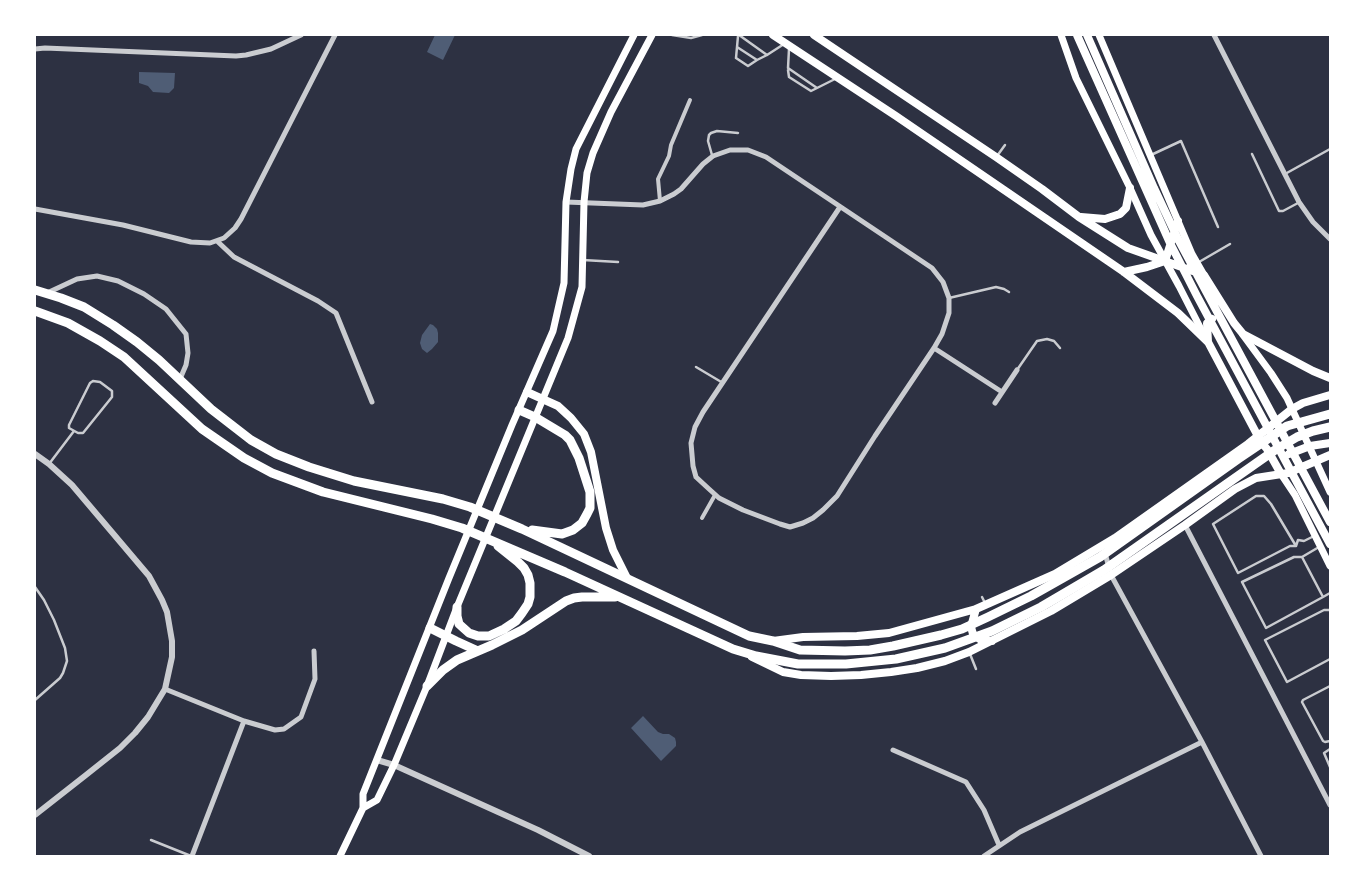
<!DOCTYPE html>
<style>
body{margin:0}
#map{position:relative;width:1365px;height:891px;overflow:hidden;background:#2d3142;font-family:"Exo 2",sans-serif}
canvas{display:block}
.frame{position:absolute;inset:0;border:36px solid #fff;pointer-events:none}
</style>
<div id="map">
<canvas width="1365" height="891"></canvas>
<div class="frame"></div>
</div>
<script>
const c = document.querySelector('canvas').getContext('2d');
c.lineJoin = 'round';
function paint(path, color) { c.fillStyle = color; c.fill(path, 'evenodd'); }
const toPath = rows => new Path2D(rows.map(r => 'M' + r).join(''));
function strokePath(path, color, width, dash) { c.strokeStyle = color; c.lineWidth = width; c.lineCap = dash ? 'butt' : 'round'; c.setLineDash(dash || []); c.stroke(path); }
paint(toPath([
 [435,35,455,35,443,60,427,52],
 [139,72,175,73,174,88,169,93,153,92,148,86,139,83],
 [430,324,433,325,437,329,438,333,438,342,432,349,427,353,422,349,420,343,422,335],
 [643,716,658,732,663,734,669,734,675,738,676,742,676,746,661,761,631,728]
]), '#4f5d75');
strokePath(toPath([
 [672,35,691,38,702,35],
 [739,35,767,55,784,44],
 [738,36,737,47,757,60,767,55],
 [737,47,736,58,748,66,757,60],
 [789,49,788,68,817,88,837,78],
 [788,70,789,77,811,91,817,88],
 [1252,154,1279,211,1283,211,1298,203],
 [712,155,708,141,709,135,711,133,717,131,738,133],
 [1151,155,1181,141,1218,227],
 [997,156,1005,145],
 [1285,174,1330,149],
 [583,260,618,262],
 [1199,262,1230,244],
 [949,298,996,287,1004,289,1009,292],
 [696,367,723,383],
 [1017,370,1037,341,1047,339,1054,341,1060,348],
 [93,381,100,382,112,391,112,397,83,433,78,433,69,428,69,425,90,383,93,381],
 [49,464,74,431],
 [1296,546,1290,546,1238,573,1213,524,1256,496,1264,496,1271,504,1296,546,1298,540,1304,541,1314,536],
 [1319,547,1302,557,1323,597,1330,593],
 [1302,557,1294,557,1242,582,1266,628,1323,597],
 [35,587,44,600,54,620,65,648,67,661,63,673,60,678,35,700],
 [982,597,985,603],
 [1329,610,1324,610,1265,640,1287,682,1330,659],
 [970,654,976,669],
 [1330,686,1303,700,1302,702,1323,741,1325,742,1330,741],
 [1330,749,1324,753,1330,767],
 [151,840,191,856]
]), '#caccd0', 2.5);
strokePath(toPath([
 [660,201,658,179,669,156,671,145,690,100],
 [702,518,715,495]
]), '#caccd0', 4);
strokePath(toPath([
 [1214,35,1299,202,1313,222,1330,239],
 [35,49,45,48,236,56,246,55,271,49,301,35],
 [566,202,643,205,660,201,674,194,681,189,703,164,713,156,730,150,748,150,766,157,932,268,943,282,949,298,949,313,942,334,934,348,875,436,837,496,823,510,813,518,803,523,790,527,780,524,743,510,719,498,709,489,696,477,693,466,691,443,695,427,703,412,840,207],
 [35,209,123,225,191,242,210,243,224,238,235,228,241,219,335,35],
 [217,241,234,257,318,301,336,313,372,402],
 [47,293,77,279,97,276,118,281,144,294,166,309,186,334,188,353,186,365,180,379],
 [934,348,1002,392],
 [995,403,1017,370],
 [1185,525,1330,805],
 [1105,553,1111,575,1202,742,1261,856],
 [165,689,244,721,275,730,284,729,301,717,315,679,314,651],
 [893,750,966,782,984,810,999,845],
 [192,856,244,721],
 [984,856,1020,832,1202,742]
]), '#caccd0', 5);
strokePath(toPath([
 [35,454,49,464,72,485,149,576,162,600,167,612,172,641,172,657,165,689,148,717,135,733,120,748,86,775,35,815],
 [377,760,394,765,538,830,589,856]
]), '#caccd0', 6);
strokePath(toPath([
 [1061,35,1076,78,1130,188,1151,235,1179,286,1206,339],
 [1099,35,1192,254,1204,275],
 [1243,335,1271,373,1287,398,1330,492],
 [1281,474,1295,495,1330,566],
 [363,808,377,800,394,765,427,686,457,607,568,338,582,287,584,202,587,173,593,153,611,112,652,35],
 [340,856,363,808,363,794,449,578,512,425,553,331,564,283,566,202,571,169,576,149,634,35]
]), '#fff', 7);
strokePath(toPath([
 [773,35,896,116,1124,272,1178,313,1208,342,1261,442,1267,449,1281,474],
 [814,35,996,157,1042,189,1079,217,1128,248,1204,275,1234,323,1243,334,1313,371,1330,378],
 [1077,35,1170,243,1197,296,1330,544],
 [1087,35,1154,188,1178,239,1330,522],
 [1081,217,1105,219,1120,214,1126,208,1130,188],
 [1165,261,1178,221],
 [1124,272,1147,267,1165,261],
 [1208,342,1207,323,1212,319],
 [527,392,558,406,571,418,584,434,591,452,606,528,613,550,627,578],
 [1289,454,1310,446,1330,443],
 [976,609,972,623,971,627,973,634,981,640,992,641],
 [773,641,803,637,857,636,889,633,976,609,1055,574,1115,538,1248,444,1292,409,1303,403,1330,395],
 [752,657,783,672,801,675,831,676,861,675,891,672,917,668,945,661,969,652,1051,611,1111,575,1185,525,1235,489,1256,478,1288,473,1330,455]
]), '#fff', 8);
strokePath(toPath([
 [35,290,61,298,84,307,113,325,137,342,159,360,211,409,251,440,276,454,309,467,354,481,443,499,470,507,522,529,749,636,773,641,800,650,845,651,870,650,893,646,941,635,962,629,988,617,1031,596,1100,557,1238,459,1287,426,1330,414],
 [35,311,68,323,100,341,124,357,202,429,244,458,272,473,323,492,432,519,462,528,565,572,733,649,756,656,798,664,846,664,896,659,945,648,992,631,1041,607,1104,570,1275,450,1297,437,1313,431,1330,427],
 [519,410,535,417,565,435,570,440,579,458,590,492,590,508,587,514,582,523,573,530,562,534,532,530],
 [457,607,457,616,459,624,469,633,478,636,489,636,504,629,516,621,522,613,528,604,530,597,530,583,528,575,524,568,518,562,498,546],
 [430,628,456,641,478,651],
 [427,686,443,670,457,660,492,645,522,630,566,601,574,598,582,597,615,597]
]), '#fff', 9);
</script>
